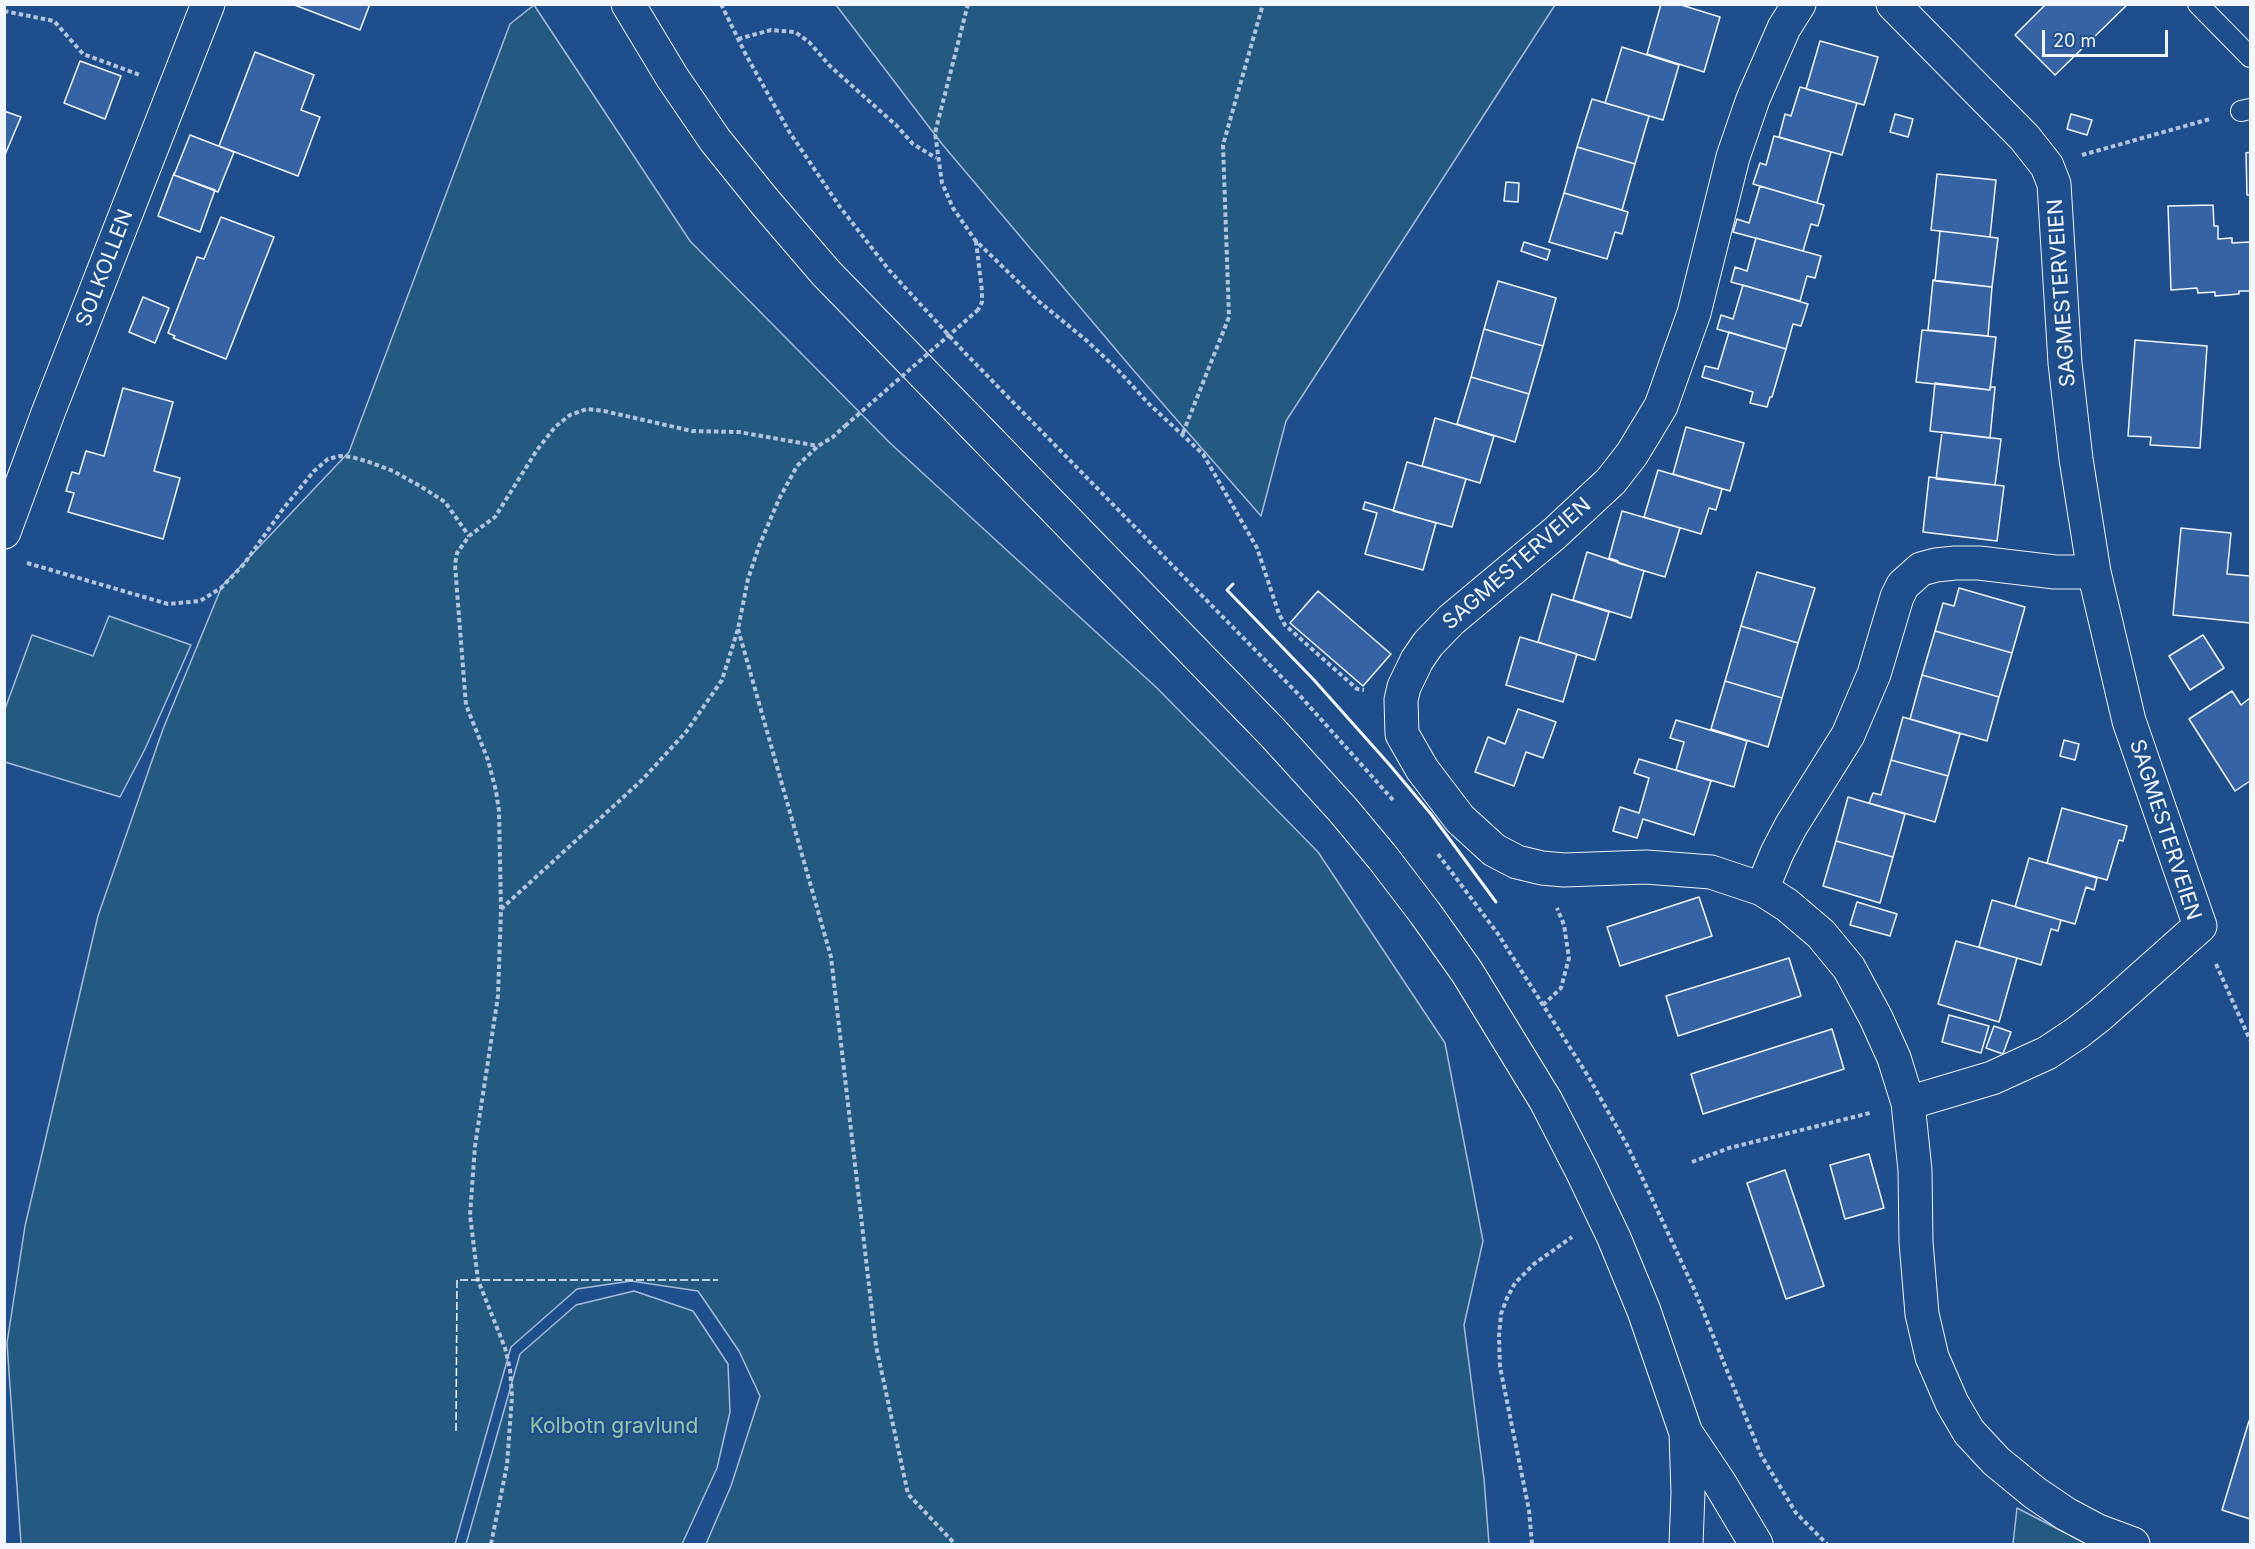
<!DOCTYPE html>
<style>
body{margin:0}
#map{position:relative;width:2255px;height:1549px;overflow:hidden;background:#1f4e8c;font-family:Inter,sans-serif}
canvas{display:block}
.frame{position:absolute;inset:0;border:6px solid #f2f6ff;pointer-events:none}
.scale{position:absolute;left:2042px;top:30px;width:126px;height:27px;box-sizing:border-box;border:3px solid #f2f6ff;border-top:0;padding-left:8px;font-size:18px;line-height:21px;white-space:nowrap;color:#f2f6ff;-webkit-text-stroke:4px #1f4e8c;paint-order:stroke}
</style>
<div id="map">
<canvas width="2255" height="1549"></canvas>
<div class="frame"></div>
<div class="scale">20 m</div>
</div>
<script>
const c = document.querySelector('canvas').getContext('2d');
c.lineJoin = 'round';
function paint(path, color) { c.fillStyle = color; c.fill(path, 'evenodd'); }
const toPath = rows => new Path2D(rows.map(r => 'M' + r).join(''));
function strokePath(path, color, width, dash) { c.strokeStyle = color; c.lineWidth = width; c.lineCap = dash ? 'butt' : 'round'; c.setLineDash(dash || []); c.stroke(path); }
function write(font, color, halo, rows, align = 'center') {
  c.font = font + ' Inter,sans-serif'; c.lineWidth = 4.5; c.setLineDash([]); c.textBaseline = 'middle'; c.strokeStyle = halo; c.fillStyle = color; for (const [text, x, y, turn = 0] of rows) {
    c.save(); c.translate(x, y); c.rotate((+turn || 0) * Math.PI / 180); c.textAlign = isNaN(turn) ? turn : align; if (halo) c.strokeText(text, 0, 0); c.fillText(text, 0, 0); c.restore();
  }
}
const green = toPath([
 [534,5,690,241,890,443,1157,688,1318,852,1445,1043,1483,1241,1464,1325,1484,1479,1489,1544,706,1544,731,1486,760,1396,739,1351,698,1291,631,1281,577,1289,511,1347,455,1544,21,1544,7,1343,25,1226,98,916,163,729,222,586,349,452,510,24,534,5],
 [836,5,1555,5,1286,421,1261,516,1135,372,942,144,836,5],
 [109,616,191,645,145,749,120,797,5,762,5,709,32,635,93,656,109,616],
 [634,1291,693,1311,728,1364,730,1412,717,1468,682,1544,466,1544,520,1354,576,1305,634,1291],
 [2017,1508,2087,1544,2013,1544,2017,1508]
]);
paint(green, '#245a82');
strokePath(green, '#a8bbd7', 1.5);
const building = toPath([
 [292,4,370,4,360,30,292,4],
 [1661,4,1678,4,1720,17,1704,72,1647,54,1661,4],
 [2046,4,2128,4,2055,75,2015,35,2046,4],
 [1820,41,1878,57,1864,105,1806,89,1820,41],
 [1622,47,1679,65,1663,120,1605,103,1622,47],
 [255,52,314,75,301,110,320,117,298,176,219,146,255,52],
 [80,61,121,76,105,119,64,103,80,61],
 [1800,87,1857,103,1842,155,1779,137,1785,114,1791,116,1800,87],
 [1592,99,1649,116,1635,164,1577,147,1592,99],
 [4,111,21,117,4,157,4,111],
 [1895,114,1913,119,1908,137,1890,132,1895,114],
 [2071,114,2092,120,2087,135,2067,129,2071,114],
 [190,135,234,152,218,192,174,175,190,135],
 [1774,136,1831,152,1817,203,1753,184,1760,163,1766,165,1774,136],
 [1577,147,1635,164,1622,210,1564,193,1577,147],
 [2250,152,2250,195,2247,195,2246,153,2250,152],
 [174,173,174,175,215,190,200,232,158,216,174,173],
 [1937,174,1996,180,1990,237,1931,230,1937,174],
 [1506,182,1519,183,1518,202,1504,201,1506,182],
 [1760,186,1824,205,1818,226,1811,224,1803,251,1733,232,1737,219,1749,223,1760,186],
 [1564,193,1628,212,1622,234,1615,232,1607,259,1549,242,1564,193],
 [2213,205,2214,226,2218,226,2218,239,2232,238,2232,243,2250,242,2250,291,2239,291,2239,294,2215,296,2215,292,2198,293,2197,288,2171,290,2168,206,2213,205],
 [221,217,274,237,226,359,173,338,175,336,168,333,197,257,204,259,221,217],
 [1940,231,1998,238,1992,287,1935,281,1940,231],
 [1756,238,1821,256,1815,278,1807,276,1800,301,1731,282,1735,267,1747,271,1756,238],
 [1524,242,1550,250,1547,260,1521,251,1524,242],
 [1933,280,1992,287,1988,336,1928,330,1933,280],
 [1498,281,1556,298,1543,346,1484,329,1498,281],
 [1743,285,1808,304,1801,326,1793,324,1786,349,1717,329,1721,315,1733,319,1743,285],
 [143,297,169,308,155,343,129,332,143,297],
 [1484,329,1543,346,1529,394,1471,377,1484,329],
 [1922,330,1996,337,1990,390,1916,382,1922,330],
 [1729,332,1786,349,1772,397,1770,397,1767,407,1750,403,1753,392,1702,377,1705,366,1718,369,1729,332],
 [2135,340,2207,346,2200,448,2150,445,2151,437,2128,436,2135,340],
 [1471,377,1529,394,1515,442,1457,424,1471,377],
 [1935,383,1990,390,1990,387,1995,387,1990,438,1930,431,1935,383],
 [123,388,173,402,154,471,180,478,163,539,68,512,74,493,66,491,72,472,79,474,86,451,104,456,123,388],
 [1435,418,1494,436,1480,483,1422,466,1435,418],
 [1686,427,1744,443,1730,491,1673,474,1686,427],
 [1942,432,2001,439,1995,485,1936,479,1942,432],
 [1407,462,1466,479,1452,527,1393,511,1407,462],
 [1658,470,1722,489,1716,510,1709,508,1701,534,1644,517,1658,470],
 [1929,477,2004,486,1997,541,1923,532,1929,477],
 [1365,502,1436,523,1423,570,1365,554,1377,513,1363,509,1365,502],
 [1622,511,1680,528,1665,577,1618,563,1618,561,1609,558,1622,511],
 [2181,528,2231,533,2227,574,2250,576,2250,623,2173,615,2181,528],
 [1587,552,1644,571,1631,618,1573,600,1587,552],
 [1757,572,1815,588,1798,643,1741,626,1757,572],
 [1959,588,2025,607,2012,653,1935,631,1943,603,1954,606,1959,588],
 [1318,591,1391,654,1363,686,1290,623,1318,591],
 [1552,594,1609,612,1595,660,1538,642,1552,594],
 [1741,626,1798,643,1782,698,1725,681,1741,626],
 [1935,631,2012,653,1999,697,1922,675,1935,631],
 [2203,635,2224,668,2190,690,2169,656,2203,635],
 [1520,637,1577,654,1563,702,1506,685,1520,637],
 [1922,675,1999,697,1987,741,1910,719,1922,675],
 [1725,681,1782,698,1768,747,1711,729,1725,681],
 [2232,691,2241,705,2250,698,2250,781,2235,791,2189,719,2232,691],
 [1518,709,1556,722,1543,758,1526,752,1514,786,1475,772,1488,737,1505,744,1518,709],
 [1903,717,1960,734,1948,776,1891,760,1903,717],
 [1676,720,1747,741,1734,787,1676,770,1684,742,1670,738,1676,720],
 [2064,740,2079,744,2075,760,2060,756,2064,740],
 [1639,759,1711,781,1694,835,1643,819,1637,838,1613,831,1620,807,1639,813,1649,778,1634,773,1639,759],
 [1891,760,1948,776,1935,822,1869,803,1873,793,1881,795,1891,760],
 [1848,797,1905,814,1893,857,1836,841,1848,797],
 [2062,808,2127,826,2123,841,2119,840,2107,880,2047,863,2062,808],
 [1836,841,1893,857,1880,903,1823,886,1836,841],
 [2029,858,2097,878,2094,890,2086,887,2075,924,2015,907,2029,858],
 [1699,897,1712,936,1620,966,1607,927,1699,897],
 [1992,900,2061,920,2058,931,2051,929,2041,965,1979,947,1992,900],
 [1857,902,1897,914,1890,936,1850,925,1857,902],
 [1956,941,2017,958,1999,1022,1938,1004,1956,941],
 [1789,958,1801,996,1678,1036,1666,996,1789,958],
 [1949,1015,1989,1026,1981,1053,1942,1042,1949,1015],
 [1994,1026,2011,1032,2003,1054,1986,1048,1994,1026],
 [1832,1029,1844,1069,1703,1114,1691,1074,1832,1029],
 [1869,1154,1884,1208,1845,1219,1830,1165,1869,1154],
 [1785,1170,1824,1286,1786,1299,1747,1183,1785,1170],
 [2249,1421,2250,1422,2250,1519,2222,1510,2249,1421]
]);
paint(building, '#3563a3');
strokePath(building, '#f2f6ff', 1.5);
const lane = toPath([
 [2198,4,2250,57],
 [2241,111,2250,109]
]);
const street = toPath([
 [1799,4,1784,28,1753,99,1733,157,1694,313,1661,406,1632,454,1611,481,1554,534,1451,620,1428,644,1417,660,1404,687,1401,700,1402,734,1422,769,1460,819,1494,850,1517,862,1542,868,1564,870,1646,867,1711,872,1762,889,1787,905,1821,934,1849,968,1876,1018,1894,1058,1908,1103,1915,1170,1916,1242,1922,1314,1932,1357,1952,1403,1969,1432,1996,1461,2035,1493,2066,1514,2098,1531,2133,1544],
 [1893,4,2025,138,2047,166,2054,184,2065,363,2076,459,2094,572,2129,721,2200,926,2100,1015,2077,1033,2047,1053,1992,1078,1908,1103],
 [4,532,48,413,208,4],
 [1762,889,1777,853,1791,826,1848,735,1874,674,1897,597,1903,585,1921,569,1936,565,1955,563,1979,563,2055,572,2094,572]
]);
const primary = toPath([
 [628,4,672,77,715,140,765,202,826,273,1272,732,1343,810,1383,858,1425,913,1467,972,1546,1101,1582,1171,1614,1238,1644,1311,1686,1433,1719,1482,1756,1544],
 [1686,1544,1688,1493,1686,1433]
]);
strokePath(lane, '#f2f6ff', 22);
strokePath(street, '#f2f6ff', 35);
strokePath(primary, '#f2f6ff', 35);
strokePath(toPath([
 [721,4,746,55,790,133,840,207,889,270,966,354,1302,698,1393,800],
 [968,4,935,133,942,183,953,208,975,240,1037,300,1086,340,1118,370,1148,403,1203,454,1257,548,1279,614,1285,625,1357,689,1364,690],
 [4,11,54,21,83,54,140,75],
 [738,39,771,30,795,32,809,42,830,66,897,126,913,144,936,158],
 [2082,155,2210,119],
 [976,241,982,291,982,302,978,310],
 [1183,433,1229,317,1223,145,1263,4],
 [27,563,168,604,200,601,221,588,244,564,283,509,314,471,328,459,340,456,352,457,369,462,393,471,420,486,445,502,469,536],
 [738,629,831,957,876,1346,908,1494,955,1544],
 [1438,854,1498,934,1588,1076,1627,1145,1695,1291,1761,1455,1796,1513,1827,1544],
 [501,909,641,781,686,732,722,680,738,629,748,579,759,546,779,499,797,466,818,446,833,437,845,426],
 [2216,964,2250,1040],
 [1543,1005,1561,988,1569,958,1564,925,1557,908],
 [1692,1162,1729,1148,1870,1113],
 [491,1544,507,1465,512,1396,510,1369,505,1348,478,1280,470,1215,475,1146,498,996,501,909,499,811,496,791,488,760,466,705,457,591,455,564,457,553,469,536,495,517,537,450,555,427,570,415,587,409,604,411,692,431,739,432,818,446],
 [1532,1544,1529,1510,1500,1367,1499,1336,1501,1314,1507,1298,1515,1283,1534,1264,1572,1237]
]), '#b3c4dc', 4, [4.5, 3]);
strokePath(lane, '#1f4e8c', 20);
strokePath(street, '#1f4e8c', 33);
strokePath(primary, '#1f4e8c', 33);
strokePath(toPath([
 [845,426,978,310]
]), '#b3c4dc', 4, [4.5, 3]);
strokePath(toPath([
 [456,1431,457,1280,718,1280]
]), '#f2f6ff', 1.5, [8, 3]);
strokePath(toPath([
 [1233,584,1227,590,1314,680,1388,763,1431,814,1496,902]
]), '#f2f6ff', 3);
write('21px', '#f2f6ff', '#1f4e8c', [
 ["SOLKOLLEN",105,268,-69],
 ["SAGMESTERVEIEN",2062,293,-94],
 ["SAGMESTERVEIEN",1517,564,-41],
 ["SAGMESTERVEIEN",2165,830,72]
]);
write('21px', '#97c8a6', '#1f4e8c', [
 ["Kolbotn gravlund",614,1427]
]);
</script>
